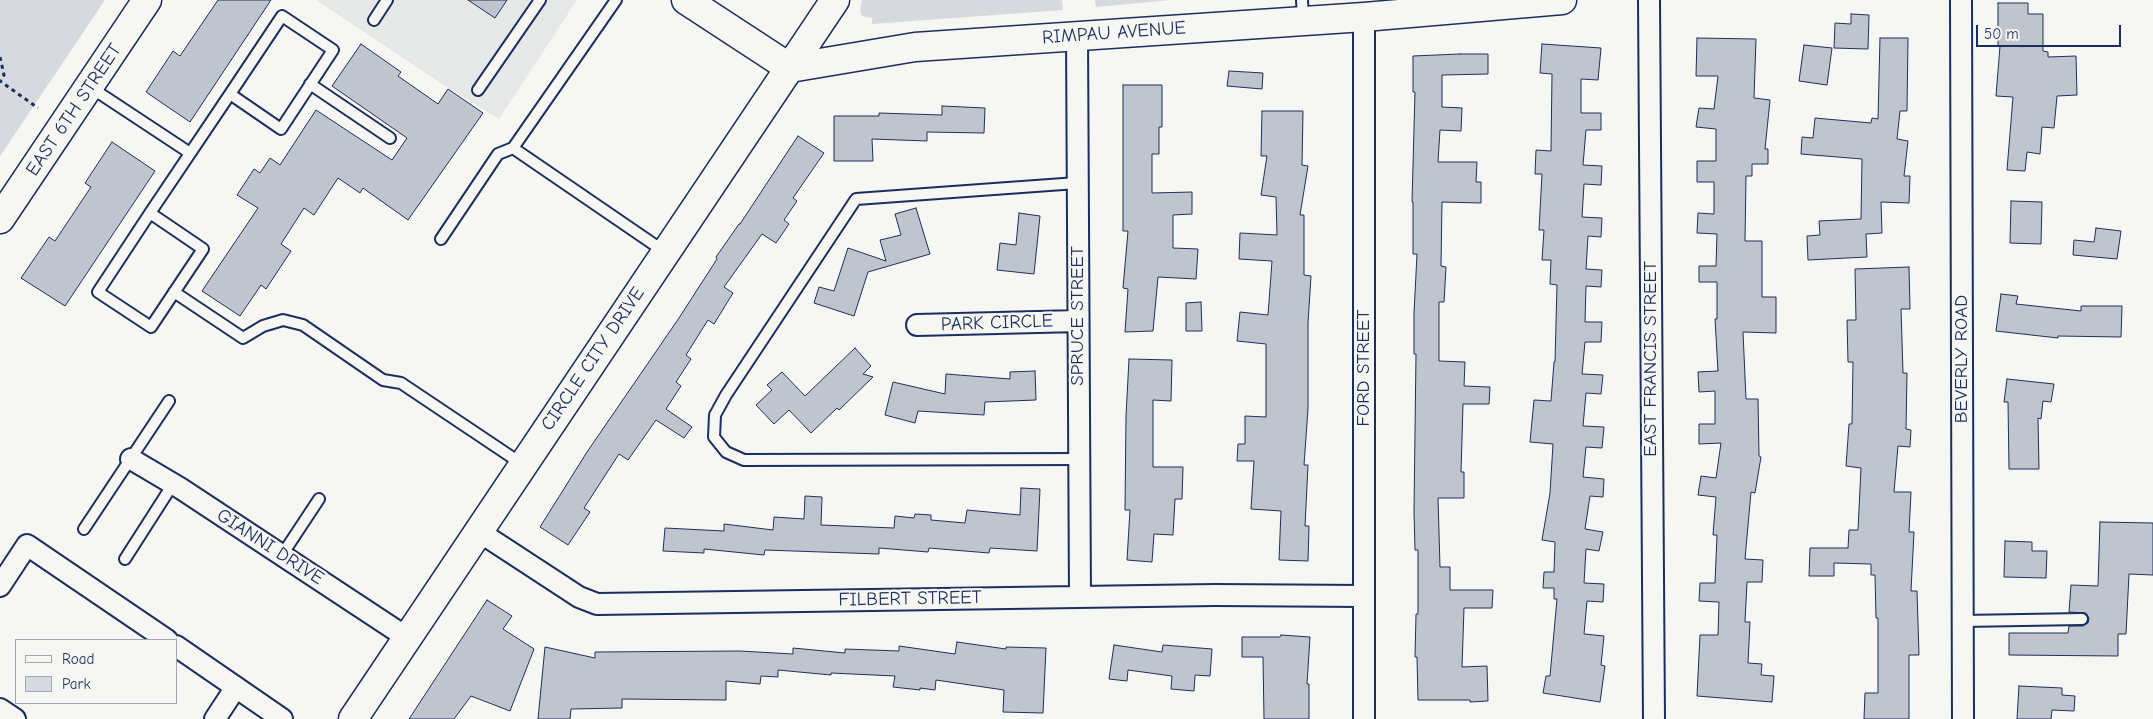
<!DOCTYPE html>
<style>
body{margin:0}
#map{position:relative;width:2153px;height:719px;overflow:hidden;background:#f6f6f2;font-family:"Comic Neue",sans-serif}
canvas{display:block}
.legend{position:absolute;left:15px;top:639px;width:162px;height:65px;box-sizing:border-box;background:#f6f6f2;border:1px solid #9ea6b7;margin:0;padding:6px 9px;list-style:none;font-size:15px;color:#1b2f5e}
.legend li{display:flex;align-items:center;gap:10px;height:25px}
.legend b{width:25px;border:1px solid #9ea6b7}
.scale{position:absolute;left:1976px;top:25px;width:145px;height:22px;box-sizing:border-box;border:2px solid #1b2f5e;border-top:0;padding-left:6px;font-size:15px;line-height:18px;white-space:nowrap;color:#1b2f5e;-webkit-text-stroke:4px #f6f6f2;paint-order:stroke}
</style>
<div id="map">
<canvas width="2153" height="719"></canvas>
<ul class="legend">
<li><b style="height:6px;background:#f6f6f2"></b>Road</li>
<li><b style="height:14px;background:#d6d9dd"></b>Park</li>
</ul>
<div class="scale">50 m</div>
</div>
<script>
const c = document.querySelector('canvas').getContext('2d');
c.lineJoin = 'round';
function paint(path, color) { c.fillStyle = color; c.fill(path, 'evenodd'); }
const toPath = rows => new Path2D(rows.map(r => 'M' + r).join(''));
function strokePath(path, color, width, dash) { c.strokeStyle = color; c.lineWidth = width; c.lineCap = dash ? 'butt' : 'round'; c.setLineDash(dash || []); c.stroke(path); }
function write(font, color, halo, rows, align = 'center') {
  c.font = font + ' "Comic Neue",sans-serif'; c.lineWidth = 4.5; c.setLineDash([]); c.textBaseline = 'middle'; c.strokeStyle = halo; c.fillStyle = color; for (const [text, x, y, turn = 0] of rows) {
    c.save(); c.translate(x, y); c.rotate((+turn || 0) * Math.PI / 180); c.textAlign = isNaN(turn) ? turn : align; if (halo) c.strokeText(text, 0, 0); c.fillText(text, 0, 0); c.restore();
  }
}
paint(toPath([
 [316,0,577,0,499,119,442,84]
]), '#e6e7e7');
paint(toPath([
 [0,0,105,0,0,156],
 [862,0,1062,0,1063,10,872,24,872,18,862,16,860,11],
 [1095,0,1171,0,1096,7]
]), '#d6d9dd');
const building = toPath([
 [218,0,271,0,190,122,146,92,173,51,180,56,218,0],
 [468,0,507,0,495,18,468,0],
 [1998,3,2028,3,2028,14,2043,14,2043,51,2048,52,2048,57,2076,56,2077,95,2057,96,2054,128,2042,127,2040,154,2027,152,2025,171,2007,170,2013,97,1996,96,2000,46,1998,46,1998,3],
 [1851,14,1869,15,1868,49,1834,48,1835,23,1851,24,1851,14],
 [1697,38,1756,39,1754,98,1770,100,1765,149,1768,149,1768,164,1752,164,1752,176,1746,176,1745,241,1762,241,1762,297,1776,297,1776,333,1743,332,1746,399,1758,399,1759,456,1761,457,1755,493,1751,492,1745,559,1763,560,1762,582,1747,582,1745,622,1750,622,1748,663,1762,664,1761,675,1774,676,1772,702,1697,696,1700,635,1718,635,1719,602,1699,601,1700,583,1715,583,1717,535,1713,535,1716,497,1698,495,1701,476,1716,478,1721,443,1699,444,1699,424,1715,424,1715,391,1699,392,1698,372,1718,371,1715,319,1717,319,1717,282,1699,282,1699,266,1716,266,1717,234,1697,233,1698,213,1714,214,1714,182,1697,182,1697,161,1716,161,1716,129,1696,127,1699,108,1714,109,1718,76,1696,76,1697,38],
 [1880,38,1908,38,1907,111,1900,111,1897,139,1908,141,1904,176,1910,176,1909,203,1881,202,1882,233,1866,234,1867,257,1808,260,1807,236,1820,235,1819,221,1861,219,1862,159,1801,154,1802,137,1813,138,1815,118,1871,123,1872,118,1878,119,1880,38],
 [361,44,401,72,398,76,438,104,448,89,483,113,408,220,363,188,360,193,338,178,314,215,304,208,281,244,291,251,266,289,261,285,240,316,202,291,258,208,237,195,254,169,260,173,270,158,280,165,316,110,392,160,407,138,332,86,361,44],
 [1542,44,1601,48,1598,80,1581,79,1581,113,1601,113,1601,130,1586,130,1583,165,1602,166,1601,185,1584,184,1582,217,1602,218,1601,237,1588,236,1586,269,1602,270,1601,287,1586,286,1585,322,1602,322,1601,342,1585,342,1582,374,1603,375,1601,394,1586,393,1583,426,1604,427,1602,448,1586,447,1583,477,1604,479,1603,497,1590,496,1585,529,1603,532,1599,551,1586,549,1584,583,1604,584,1603,602,1587,601,1584,634,1604,636,1601,665,1605,666,1600,702,1543,693,1546,676,1550,676,1557,599,1554,599,1554,588,1543,588,1544,572,1554,572,1555,542,1542,540,1550,493,1553,444,1530,442,1534,400,1551,401,1554,362,1555,362,1557,285,1550,284,1551,260,1542,260,1544,230,1539,230,1542,174,1535,174,1536,150,1551,151,1552,74,1540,73,1542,44],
 [1804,45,1832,48,1827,85,1799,81,1804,45],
 [1460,54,1488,54,1488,74,1442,75,1442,107,1462,108,1461,131,1440,130,1438,162,1477,162,1476,182,1481,182,1481,203,1442,202,1441,266,1446,267,1444,302,1439,302,1439,361,1465,362,1464,386,1490,387,1489,404,1463,404,1461,472,1464,472,1464,498,1438,498,1440,567,1450,567,1450,590,1493,590,1492,608,1464,608,1462,667,1487,666,1488,701,1470,702,1470,700,1418,700,1417,657,1415,657,1416,614,1418,614,1418,550,1415,550,1414,511,1416,354,1414,354,1414,313,1417,254,1413,254,1413,202,1412,202,1415,92,1413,92,1413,56,1460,54],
 [1229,71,1263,73,1262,89,1227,86,1229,71],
 [1123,85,1162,85,1162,127,1159,127,1159,154,1152,154,1152,193,1192,192,1192,214,1173,215,1173,248,1198,249,1196,279,1158,277,1153,331,1125,332,1128,289,1123,288,1128,231,1123,231,1123,85],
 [942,106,985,108,984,133,927,132,927,141,872,139,873,161,834,161,834,116,879,116,879,113,942,115,942,106],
 [1262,111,1303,111,1302,165,1308,166,1300,215,1304,215,1304,275,1311,276,1308,323,1308,409,1304,465,1308,465,1305,526,1309,526,1308,561,1279,560,1281,511,1251,509,1254,461,1237,461,1238,444,1245,444,1245,416,1266,417,1266,344,1237,341,1240,312,1268,315,1272,261,1239,259,1240,233,1277,235,1276,197,1261,195,1267,156,1261,156,1262,111],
 [798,136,824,153,793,198,797,201,784,220,789,224,776,243,762,234,724,287,733,293,714,324,708,320,686,355,691,359,676,382,681,386,666,409,692,427,684,438,656,420,628,460,619,454,584,508,590,512,568,545,540,527,587,452,679,318,717,259,716,257,739,224,740,224,798,136],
 [112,142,155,171,65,306,21,278,49,237,55,241,91,187,85,183,112,142],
 [2011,201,2042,202,2041,244,2010,243,2011,201],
 [916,208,930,254,868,272,854,316,814,303,819,287,834,291,848,248,886,261,880,240,901,235,895,214,916,208],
 [1019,213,1040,216,1034,274,997,270,1000,243,1016,245,1019,213],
 [2096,228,2121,231,2117,259,2073,255,2074,240,2094,242,2096,228],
 [1909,267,1910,309,1901,309,1903,373,1907,373,1906,429,1911,430,1910,447,1898,446,1894,492,1911,492,1909,532,1914,532,1911,591,1917,591,1919,655,1909,655,1909,719,1864,719,1865,693,1878,693,1878,618,1876,618,1875,575,1871,575,1871,564,1834,563,1834,576,1809,576,1810,548,1848,548,1849,530,1858,530,1861,468,1846,466,1849,424,1852,424,1853,362,1848,362,1847,320,1856,320,1855,269,1909,267],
 [2001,294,2018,296,2016,304,2081,311,2081,306,2122,306,2121,337,2058,336,2058,338,1996,331,2001,294],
 [1201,302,1202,331,1186,331,1186,303,1201,302],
 [855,348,871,366,863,374,873,377,839,410,837,408,811,433,789,410,774,424,756,405,772,390,767,385,782,372,805,396,855,348],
 [1129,359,1172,360,1171,401,1153,400,1153,467,1183,467,1182,499,1175,499,1173,535,1154,534,1152,562,1127,560,1130,510,1125,510,1126,416,1129,359],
 [1035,371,1036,400,985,402,984,415,918,411,915,423,885,415,893,382,945,394,946,374,1010,379,1010,372,1035,371],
 [2007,379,2054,384,2051,402,2043,401,2041,419,2038,418,2039,469,2009,469,2008,402,2004,402,2007,379],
 [1021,488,1040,489,1037,551,990,548,989,553,929,548,928,552,879,548,879,554,765,550,764,555,704,549,704,553,663,551,665,528,724,531,724,524,773,530,774,517,804,519,805,496,822,497,821,525,894,528,895,516,914,518,915,514,931,515,931,520,965,523,967,510,1020,515,1021,488],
 [2100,522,2153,523,2153,575,2129,574,2126,634,2118,634,2118,656,2009,655,2009,633,2068,633,2069,626,2083,626,2088,623,2089,618,2086,613,2069,612,2071,585,2098,586,2100,522],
 [2005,541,2032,542,2032,551,2047,551,2046,578,2004,577,2005,541],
 [487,600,512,616,503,629,534,649,510,711,471,696,454,719,409,719,487,600],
 [1281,635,1310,637,1307,684,1309,684,1309,719,1264,719,1263,657,1242,657,1242,637,1280,637,1281,635],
 [957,642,1006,649,1006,647,1046,648,1043,713,1003,712,1004,690,936,680,935,690,920,688,920,690,893,687,895,676,831,673,831,675,778,670,778,677,761,676,760,684,726,681,726,700,622,699,622,708,571,709,570,719,538,719,545,647,595,658,595,652,740,651,793,654,793,648,845,653,845,649,899,651,899,646,955,654,957,642],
 [1114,645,1162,652,1163,645,1212,649,1210,676,1195,675,1194,691,1171,689,1172,676,1128,670,1127,681,1109,679,1114,645],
 [2019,686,2062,688,2062,695,2075,696,2074,711,2052,710,2051,719,2017,719,2019,686]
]);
paint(building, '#c0c4cd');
strokePath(building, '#1b2f5e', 1);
const lane = toPath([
 [1302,0,1303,19],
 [374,20,387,0],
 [310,84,390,138],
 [90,87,190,153],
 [478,90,540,0],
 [513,148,665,252],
 [1077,183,856,199,726,395,715,415,714,437,726,452,744,460,1079,459],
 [150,213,203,249,151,327,98,292,150,213,230,94,282,16,333,50,281,129,230,94],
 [441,239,498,154,513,148,616,0],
 [174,292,243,338,263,326,283,320,303,325,383,380,401,383,522,464],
 [84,529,169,401],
 [282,555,319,499],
 [125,559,173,484],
 [1963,621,2082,619]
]);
const street = toPath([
 [1649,0,1654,719],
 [1961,0,1963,719],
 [1364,17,1364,719],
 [1077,35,1080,597],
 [917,325,1078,321],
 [131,459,180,488,406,637],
 [478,531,579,597,597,604,1215,595,1364,596],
 [0,586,27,545,167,640],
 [176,646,282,719],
 [0,709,15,719],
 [215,719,236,687]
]);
const secondary = toPath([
 [686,0,790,68,915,47,1364,17,1562,0],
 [353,719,835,0]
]);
const primary = toPath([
 [0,219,147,0]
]);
strokePath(lane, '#1b2f5e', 14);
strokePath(street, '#1b2f5e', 24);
strokePath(secondary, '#1b2f5e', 31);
strokePath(primary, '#1b2f5e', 31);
strokePath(toPath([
 [0,57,4,75,0,81,38,108]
]), '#1b2f5e', 3, [4, 4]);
strokePath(lane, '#f6f6f2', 10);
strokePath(street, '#f6f6f2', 20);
strokePath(secondary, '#f6f6f2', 28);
strokePath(primary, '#f6f6f2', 28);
write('19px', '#1b2f5e', '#f6f6f2', [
 ["RIMPAU AVENUE",1114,33,-4],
 ["EAST 6TH STREET",74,110,-56],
 ["SPRUCE STREET",1078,316,-90],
 ["PARK CIRCLE",997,323,-2],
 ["CIRCLE CITY DRIVE",593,359,-56],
 ["EAST FRANCIS STREET",1651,359,-90],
 ["BEVERLY ROAD",1962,359,-90],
 ["FORD STREET",1364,368,-90],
 ["GIANNI DRIVE",270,547,33],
 ["FILBERT STREET",910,599,-1]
]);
</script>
